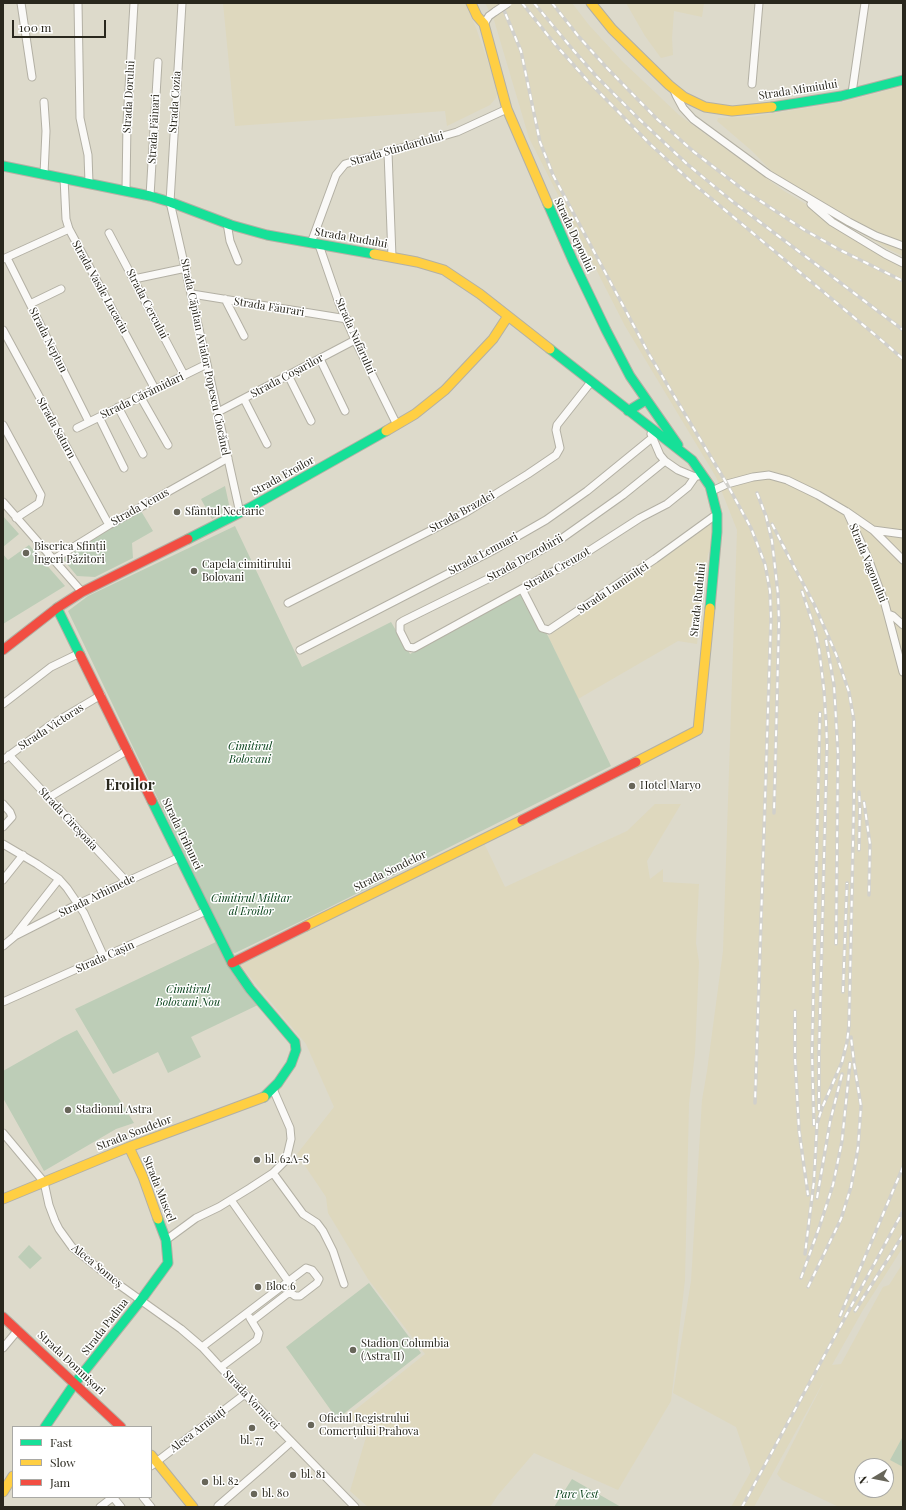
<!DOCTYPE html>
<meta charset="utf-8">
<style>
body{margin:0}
#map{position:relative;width:906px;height:1510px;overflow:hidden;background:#dddacb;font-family:"Playfair Display",serif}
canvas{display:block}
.frame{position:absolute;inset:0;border:4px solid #29271d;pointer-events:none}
.legend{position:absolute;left:12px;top:1426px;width:140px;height:72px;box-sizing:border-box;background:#fff;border:1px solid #a9a9a5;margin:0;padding:5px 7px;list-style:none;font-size:12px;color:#29271d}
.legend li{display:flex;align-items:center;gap:8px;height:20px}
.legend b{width:20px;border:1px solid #a9a9a5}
.north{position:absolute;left:854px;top:1458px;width:40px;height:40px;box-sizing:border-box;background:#fff;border:1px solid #a9a9a5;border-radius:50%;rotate:260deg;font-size:11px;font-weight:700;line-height:16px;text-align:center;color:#29271d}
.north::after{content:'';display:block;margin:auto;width:14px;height:18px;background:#68665a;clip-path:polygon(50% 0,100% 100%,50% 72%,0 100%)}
.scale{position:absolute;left:12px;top:20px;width:94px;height:18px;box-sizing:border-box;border:2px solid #29271d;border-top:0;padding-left:5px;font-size:12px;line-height:14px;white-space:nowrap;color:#29271d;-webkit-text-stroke:3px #fff;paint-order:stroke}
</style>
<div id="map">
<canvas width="906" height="1510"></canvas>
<div class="frame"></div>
<ul class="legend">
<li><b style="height:5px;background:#16e098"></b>Fast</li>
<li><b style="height:5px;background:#ffcf43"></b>Slow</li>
<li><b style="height:5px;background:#f24e42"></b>Jam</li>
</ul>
<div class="north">N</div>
<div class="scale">100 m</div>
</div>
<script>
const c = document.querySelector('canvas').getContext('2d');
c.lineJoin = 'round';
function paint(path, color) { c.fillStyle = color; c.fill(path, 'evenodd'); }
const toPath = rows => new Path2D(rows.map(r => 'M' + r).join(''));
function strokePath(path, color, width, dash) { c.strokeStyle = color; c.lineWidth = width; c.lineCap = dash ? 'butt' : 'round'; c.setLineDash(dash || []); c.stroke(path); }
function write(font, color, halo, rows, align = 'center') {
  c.font = font + ' "Playfair Display",serif'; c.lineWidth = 3; c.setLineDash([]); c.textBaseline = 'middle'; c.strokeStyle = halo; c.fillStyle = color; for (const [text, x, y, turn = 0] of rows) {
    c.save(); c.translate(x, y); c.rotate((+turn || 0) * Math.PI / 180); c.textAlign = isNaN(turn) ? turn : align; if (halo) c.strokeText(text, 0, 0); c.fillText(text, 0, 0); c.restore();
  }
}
paint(toPath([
 [223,3,465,3,476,28,496,85,497,94,496,98,490,105,447,126,445,111,235,126],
 [485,3,572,3,589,25,622,61,679,115,784,191,887,252,903,260,903,1247,863,1310,832,1365,841,1364,883,1287,889,1285,903,1263,903,1507,839,1507,782,1480,777,1474,825,1379,754,1507,731,1507,751,1471,736,1427,673,1393,691,1281,702,1100,707,1071,723,951,737,530,716,477,625,326,529,138,494,20],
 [862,1466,886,1466,886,1490,862,1490],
 [626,3,704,3,702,17,674,11,672,38,673,55,661,58,645,36],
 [903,86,903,256,888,249,791,191,752,151,717,121,718,118,750,117,844,102],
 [710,523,712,528,712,544,708,554,697,644,678,641,578,699,548,636],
 [655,804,681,804,647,861,650,879,663,869,663,882,699,884,696,943,699,962,695,1053,689,1103,685,1280,671,1401,618,1490,534,1453,498,1495,490,1507,368,1507,350,1491,369,1427,345,1418,425,1354,368,1279,328,1213,326,1197,297,1154,334,1107,306,1044,241,966,243,959,484,843,505,887,627,831]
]), '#ded8be');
paint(toPath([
 [225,486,230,509,212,519,201,499],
 [138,509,141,511,153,531,132,543,133,558,95,577,77,576,63,559],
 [3,516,19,534,3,547],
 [235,526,302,667,391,622,410,654,521,592,548,636,611,766,322,911,235,953,231,952,68,611,88,596],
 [29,545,65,586,3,624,3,554,8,560],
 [218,941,229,968,235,977,260,1004,191,1037,201,1057,168,1073,158,1052,113,1074,75,1009],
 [77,1030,134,1123,116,1129,44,1171,3,1098,3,1071,63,1037],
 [29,1245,42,1258,30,1269,18,1257],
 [369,1283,421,1353,337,1419,286,1347],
 [902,1438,903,1438,903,1467,890,1460],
 [572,1479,621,1507,554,1507]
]), '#bdcdb7');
const street = toPath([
 [21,3,32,77],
 [78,3,80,118,88,155,89,183],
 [182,3,170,202,207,364,240,513],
 [484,24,489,16,496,11],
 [752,84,759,3],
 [674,90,676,95,683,108,693,119,768,174,849,222,876,236,903,246],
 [852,93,865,3],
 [388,152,392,257],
 [44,174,46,131,44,102],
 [64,178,66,219,69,229,155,389],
 [126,190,127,122,134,3],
 [150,196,158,62],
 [811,204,832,222,885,254,903,263],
 [227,223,230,241,238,261],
 [109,233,184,375],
 [311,243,336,175,345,164,457,132,507,109],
 [319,245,339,303,355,340,397,425],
 [7,258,89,422],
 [3,259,69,229],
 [134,279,186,268],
 [192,294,347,319],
 [225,299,244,336],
 [30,304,61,289],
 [3,330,109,525],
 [320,359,345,411],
 [288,375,311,421],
 [140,396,168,445],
 [244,399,267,444],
 [118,407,143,454],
 [218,412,355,340],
 [99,417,124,468],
 [3,425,41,495,39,503,16,518],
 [77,428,207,364],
 [651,434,660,455,665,461,678,470,695,477,698,476],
 [665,461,623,495,561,539,500,573,403,621,400,623,400,631,408,647,414,648,578,558,640,518,667,504,688,487,695,477],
 [712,491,727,484,753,477,769,475,787,480,818,495,847,512,873,530,903,560],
 [3,502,82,592],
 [847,512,868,558,885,604,903,672],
 [873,530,903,534],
 [54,559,109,525,228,458],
 [522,589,542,628,549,630,655,559,717,514],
 [288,603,465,513,528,474,556,455,560,448,556,430,557,425,591,382],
 [888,614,893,616,903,625],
 [300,650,492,551,546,520,587,491,652,438],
 [3,704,51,667,80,653],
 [9,755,126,881],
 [3,760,49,726,101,695],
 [48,798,128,750],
 [3,804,10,812,12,817,3,827],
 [3,844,37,864,59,879,67,888,84,913,104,957],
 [3,880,23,855],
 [16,934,59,879],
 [3,946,15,936,78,904,180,857],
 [3,1002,206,911],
 [3,1133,44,1182,49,1205,55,1221,59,1229,72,1247,118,1284,181,1329,202,1347,245,1394,355,1507],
 [273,1173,303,1214,317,1223,323,1231,333,1251,344,1284],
 [231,1200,288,1281],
 [166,1240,196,1218,219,1207,250,1188,273,1173,286,1160,291,1139,290,1128,273,1089],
 [202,1347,306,1268,312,1270,319,1279,317,1283,300,1296,295,1296,291,1293,287,1294,252,1321],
 [3,1348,18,1330],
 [221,1367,257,1340,259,1333,250,1318],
 [151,1466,245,1394],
 [113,1497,121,1507],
 [143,1497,151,1507],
 [218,1506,263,1467,291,1442],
 [100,1507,113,1497]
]);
const fast = toPath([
 [772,107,841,96,903,80],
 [3,166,150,196,170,202,231,225,267,235,374,254],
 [548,204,573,261,606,330,630,376,678,445],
 [550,349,692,460,710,486,717,514,717,532,710,608],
 [628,411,646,400],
 [188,539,251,507,386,431],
 [57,608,80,655],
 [152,801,232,963,250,989,295,1042,296,1050,291,1064,278,1083,264,1097],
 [45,1427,75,1383,141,1300,168,1263,166,1240,158,1219]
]);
const slow = toPath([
 [471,3,477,16,484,24,507,109,548,204],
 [591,3,612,29,669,85,684,97,705,107,732,111,772,107],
 [374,254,417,262,444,270,480,294,550,349],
 [386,431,415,414,445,390,493,339,508,316],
 [636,762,698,730,710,608],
 [306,926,522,820],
 [129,1147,143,1177,158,1219],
 [3,1199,129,1147,264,1097],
 [151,1455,193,1507],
 [3,1492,13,1476]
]);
const jam = toPath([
 [3,650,57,608,82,592,188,539],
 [80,655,152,801],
 [522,820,636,762],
 [232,963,306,926],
 [3,1317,121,1427]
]);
strokePath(street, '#b3b0a4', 9);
strokePath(fast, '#b3b0a4', 11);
strokePath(slow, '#b3b0a4', 11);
strokePath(jam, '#b3b0a4', 11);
strokePath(street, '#faf9f7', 7);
strokePath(fast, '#16e098', 9);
strokePath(slow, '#ffcf43', 9);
strokePath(jam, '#f24e42', 9);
const rail = toPath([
 [501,3,521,51,540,142,553,175,650,356,727,484,751,528,765,564,770,591,771,619,755,1103],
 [522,3,554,43,587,80,651,145,695,185,880,339,903,359],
 [534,3,574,51,597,77,638,118,687,164,732,201,903,330],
 [552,3,579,37,606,67,657,119,694,152,745,191,803,229,840,250,903,281],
 [757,493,766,516,772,541,778,594,779,622,774,813],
 [772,524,785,549],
 [782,544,814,604,836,654,849,692,854,721,854,797,849,1026,847,1042,842,1062,822,1108,817,1124,814,1181,805,1254],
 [802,591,815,630,819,649,824,690,826,722,827,744,819,1053,819,1110],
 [826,640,834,685,838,754,836,944],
 [864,802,870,844,869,895],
 [859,850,860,808,859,792],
 [843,992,847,883],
 [795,1011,795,1058,799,1130,808,1195],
 [814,1125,812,1053,820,713],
 [817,1198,830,1122,842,1074],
 [801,1278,820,1225,833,1185,842,1141,850,1063],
 [808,1287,841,1219,851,1187,858,1148,861,1106,854,1063,851,1037],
 [855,1311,903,1235],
 [840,1316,903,1167],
 [742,1507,903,1211]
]);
strokePath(rail, '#d1d0cb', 3.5);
strokePath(rail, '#fff', 2, [6]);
const streetBridge = toPath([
 [496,11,508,3]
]);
strokePath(streetBridge, '#b3b0a4', 9, []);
strokePath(streetBridge, '#faf9f7', 7);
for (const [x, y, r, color] of [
 [177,512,4,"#68665a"],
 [26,553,4,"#68665a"],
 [194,571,4,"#68665a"],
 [632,786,4,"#68665a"],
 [68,1110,4,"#68665a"],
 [257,1160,4,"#68665a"],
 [258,1287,4,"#68665a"],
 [353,1350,4,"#68665a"],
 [311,1425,4,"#68665a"],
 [252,1428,4,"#68665a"],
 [293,1475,4,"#68665a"],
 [205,1482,4,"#68665a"],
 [254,1494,4,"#68665a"]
]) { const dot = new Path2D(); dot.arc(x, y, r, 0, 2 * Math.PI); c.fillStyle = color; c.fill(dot); strokePath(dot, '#fff', 1.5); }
write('11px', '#29271d', '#fff', [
 ["Strada Mimiului",798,90,-9],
 ["Strada Dorului",129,97,-87],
 ["Strada Cozia",175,102,-86],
 ["Strada Făinari",154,129,-87],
 ["Strada Stindardului",397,149,-16],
 ["Strada Depoului",574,235,65],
 ["Strada Rudului",351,238,10],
 ["Strada Vasile Lucaciu",100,287,61],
 ["Strada Cercului",147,304,62],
 ["Strada Făurari",269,307,9],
 ["Strada Nufărului",355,336,66],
 ["Strada Neptun",48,340,63],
 ["Strada Căpitan Aviator Popescu Ciocănel",205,357,78],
 ["Strada Coșarilor",287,376,-28],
 ["Strada Cărămidari",142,396,-26],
 ["Strada Saturn",56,428,61],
 ["Strada Eroilor",283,476,-29],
 ["Strada Venus",140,507,-29],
 ["Strada Brazdei",462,512,-29],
 ["Strada Lemnari",483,554,-28],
 ["Strada Dezrobirii",525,558,-29],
 ["Strada Vagonului",868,563,68],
 ["Strada Creuzot",557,569,-30],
 ["Strada Luminiței",613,588,-34],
 ["Strada Rudului",698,600,-84],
 ["Strada Victoras",51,727,-33],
 ["Strada Cireșoaia",68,819,47],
 ["Strada Tribunei",182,834,64],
 ["Strada Sondelor",390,871,-26],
 ["Strada Arhimede",97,896,-26],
 ["Strada Cașin",105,957,-24],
 ["Strada Sondelor",134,1133,-21],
 ["Strada Muscel",159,1189,68],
 ["Aleea Someș",97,1266,39],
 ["Strada Padina",105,1327,-52],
 ["Strada Domnișori",71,1363,43],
 ["Strada Vornicei",251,1400,47],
 ["Aleea Arnăuți",198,1430,-37]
]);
write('11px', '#29271d', '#fff', [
 ["Sfântul Nectarie",185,512],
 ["Biserica Sfinții",34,547],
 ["Îngeri Păzitori",34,560],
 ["Capela cimitirului",202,565],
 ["Bolovani",202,578],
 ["Hotel Maryo",640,786],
 ["Stadionul Astra",76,1110],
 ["bl. 62A-S",265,1160],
 ["Bloc 6",266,1287],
 ["Stadion Columbia",361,1344],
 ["(Astra II)",361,1357],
 ["Oficiul Registrului",319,1419],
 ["Comerțului Prahova",319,1432],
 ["bl. 77",252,1441,"center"],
 ["bl. 81",301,1475],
 ["bl. 82",213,1482],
 ["bl. 80",262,1494]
], 'left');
write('italic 11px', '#074119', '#fff', [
 ["Cimitirul",250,747],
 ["Bolovani",250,760],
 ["Cimitirul Militar",251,899],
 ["al Eroilor",251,912],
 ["Cimitirul",188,990],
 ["Bolovani Nou",188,1003],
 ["Parc Vest",577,1495]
]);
write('bold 15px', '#29271d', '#fff', [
 ["Eroilor",130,785]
]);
</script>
